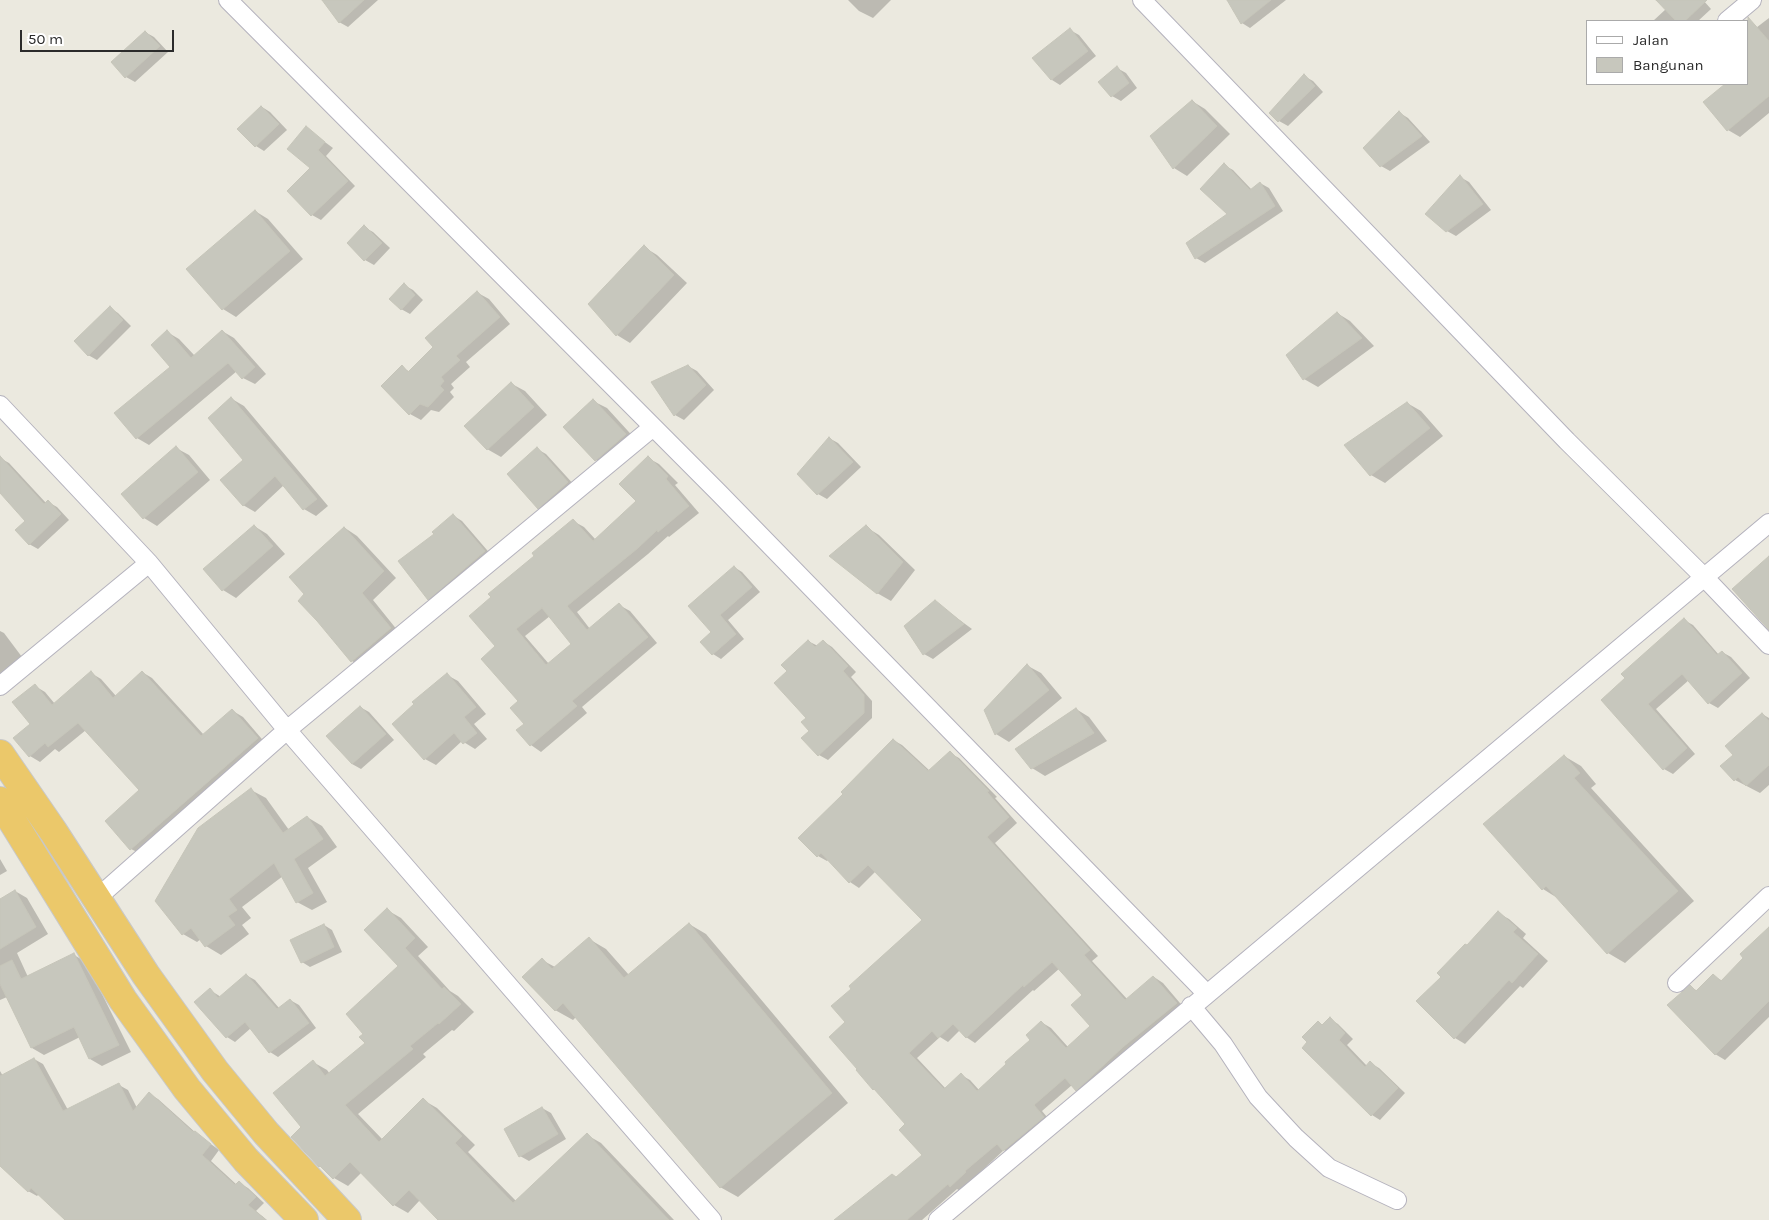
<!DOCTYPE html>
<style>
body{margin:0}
#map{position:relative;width:1769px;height:1220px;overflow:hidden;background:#ebe9df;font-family:Karla,sans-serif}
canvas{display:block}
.legend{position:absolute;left:1586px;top:20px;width:162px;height:65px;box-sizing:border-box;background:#fff;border:1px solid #aaa;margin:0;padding:6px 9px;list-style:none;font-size:15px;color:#2b2b2b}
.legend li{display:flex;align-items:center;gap:10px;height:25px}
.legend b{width:25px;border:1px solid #aaa}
.scale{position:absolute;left:20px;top:30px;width:154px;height:22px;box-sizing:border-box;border:2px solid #2b2b2b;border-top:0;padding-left:6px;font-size:15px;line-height:18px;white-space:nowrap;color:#2b2b2b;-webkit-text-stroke:4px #fff;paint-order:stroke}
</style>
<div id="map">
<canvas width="1769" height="1220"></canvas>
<ul class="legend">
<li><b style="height:6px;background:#fff"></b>Jalan</li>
<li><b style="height:14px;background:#c7c7bd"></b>Bangunan</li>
</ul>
<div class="scale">50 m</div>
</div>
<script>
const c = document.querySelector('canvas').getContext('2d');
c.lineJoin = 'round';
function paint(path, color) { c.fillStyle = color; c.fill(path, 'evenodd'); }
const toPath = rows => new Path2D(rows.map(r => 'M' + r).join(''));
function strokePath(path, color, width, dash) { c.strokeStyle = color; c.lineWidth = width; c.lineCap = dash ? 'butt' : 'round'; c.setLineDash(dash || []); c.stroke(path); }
paint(toPath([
 [324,0,378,0,348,27,339,22],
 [848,0,891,0,873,18,859,11],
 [1229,0,1286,0,1250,28,1242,23],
 [1661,0,1703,0,1711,9,1698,21,1653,21,1666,9],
 [1769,18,1769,113,1740,137,1728,130,1705,102,1727,84,1748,84,1748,34],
 [1070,30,1079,35,1096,56,1060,85,1052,80],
 [145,32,154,37,168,52,135,82,126,77,113,62],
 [1117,68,1126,73,1137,88,1121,101,1112,96],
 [1304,76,1313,81,1323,92,1288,126,1279,121],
 [1192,101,1205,109,1230,134,1187,176,1174,168,1152,136],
 [262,107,270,112,287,130,264,151,256,146,239,129],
 [1400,113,1408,118,1430,142,1390,171,1381,166],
 [306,128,333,148,326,156,355,186,321,220,312,215,288,191,312,168],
 [1224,165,1233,170,1252,190,1260,183,1269,188,1283,211,1205,263,1196,258,1229,214],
 [1460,177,1469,182,1491,210,1456,236,1447,231],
 [255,211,268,219,303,259,236,317,223,309],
 [364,227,373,232,390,248,374,265,365,260],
 [644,247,657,255,687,283,630,343,617,335,589,304],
 [404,285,413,290,423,300,410,314,401,309],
 [478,293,489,299,510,324,466,362,470,367,451,384,454,388,450,392,454,397,439,412,431,410,421,420,410,414,402,367,410,372,435,347],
 [110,308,118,313,131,326,97,360,88,355],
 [1337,313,1350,321,1374,346,1318,387,1304,379],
 [222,331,234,338,266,374,255,384,243,378,237,371,149,445,137,438,116,413,172,367,167,332,179,339,195,356],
 [688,366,697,371,714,390,684,420,675,415],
 [512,384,525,391,547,415,501,457,487,449],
 [232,399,244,406,328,506,316,516,304,509,284,485,255,512,243,505,244,460],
 [593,401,607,408,638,442,609,468,596,460],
 [1407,403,1421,411,1443,436,1385,483,1371,475,1346,445],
 [829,438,838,443,861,467,827,499,818,494],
 [176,448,189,455,210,480,157,526,144,518,123,494],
 [537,449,546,454,576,487,547,513,538,508],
 [0,458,9,463,46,503,48,502,57,507,69,520,38,549,29,544,27,521,0,492],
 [648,458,659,464,678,483,675,485,699,513,669,537,668,536,648,554,577,612,590,629,619,605,630,611,657,643,582,707,587,713,541,752,531,745,518,730,526,724,519,701,497,647,536,556,573,521,584,527,596,540,638,501],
 [550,616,573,644,549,664,525,636],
 [454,516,462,521,493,557,437,604,429,599,435,534],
 [254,526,267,534,285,554,236,598,223,590],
 [866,527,879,535,915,570,891,601,877,593],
 [345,528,357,536,396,578,373,600,402,636,364,668,352,661],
 [734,567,742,572,760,592,728,620,744,639,721,659,713,654,713,632],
 [935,602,972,629,933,659,924,654,906,626],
 [1684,620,1693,625,1719,655,1722,652,1731,657,1750,678,1718,708,1709,703,1689,680,1656,709,1695,754,1673,774,1664,769,1627,679],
 [0,631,4,633,28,665,0,687],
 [808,641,818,646,823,641,832,647,856,672,851,677,872,701,872,718,828,760,819,755,803,738,811,731,789,671],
 [1028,666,1041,673,1062,698,1009,742,996,734],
 [142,672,152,678,204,735,233,711,243,717,267,745,141,854,131,849,141,791,86,730,59,752,55,749,40,762,30,756,35,686,45,692,55,704,91,673,101,679,116,696],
 [447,675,458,681,486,714,474,724,487,739,475,749,462,741,436,765,425,759],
 [360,707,369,712,394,740,361,769,352,764],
 [1076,709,1089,717,1107,741,1045,776,1032,768],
 [1762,714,1769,718,1769,785,1760,793,1735,780,1722,766,1734,755],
 [893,740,902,745,930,771,950,753,959,758,997,797,995,798,1017,823,995,843,1098,956,1092,961,1128,1000,1154,977,1163,983,1185,1009,1086,1095,1077,1090,1072,1085,1042,1111,1052,1123,1013,1156,1004,1150,960,1191,957,1189,922,1220,836,1220,897,1178,924,1155,906,1124,859,1069,847,1022,924,920,876,871,859,888,850,882,828,860,827,861,818,856,845,794],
 [1060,968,1084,995,1092,1026,1068,1047,1051,1028,1041,1022,1032,1040,979,1090,970,1080,961,1075,946,1089,917,1058,940,1037,948,1042,960,1030,966,1037,975,1043,1033,990,1034,991],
 [1564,756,1581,766,1596,784,1591,788,1694,901,1625,963,1608,953,1559,899,1543,889,1485,824],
 [251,790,266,798,289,830,307,817,322,826,337,847,308,868,327,902,312,910,297,902,283,876,242,907,251,918,242,925,249,934,221,955,206,946,201,939,197,942,183,934],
 [0,859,7,871,0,875],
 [15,891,27,898,48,934,17,953,28,977,74,955,86,962,131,1052,102,1066,90,1059,80,1037,44,1055,32,1048,7,997,0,1000,0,900],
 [387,910,401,918,428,947,418,956,450,991,458,996,474,1012,454,1031,452,1030,423,1054,426,1057,358,1114,383,1140,423,1100,437,1108,475,1145,468,1152,516,1201,587,1135,601,1143,674,1220,440,1220,420,1200,408,1213,394,1205,362,1172,348,1186,334,1178,320,1166,293,1137,303,1128,313,1062,327,1070,330,1074,367,1043,364,1034,400,966],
 [1498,913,1509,919,1526,934,1523,938,1548,961,1523,988,1520,986,1465,1044,1455,1038,1443,977,1467,947],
 [689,924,706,934,848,1103,738,1197,720,1187,576,1017,573,1020,555,1010,542,960,555,967,589,939,606,949,629,975],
 [324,925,332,930,342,952,310,967,302,962],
 [1769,928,1769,1017,1725,1060,1715,1054,1690,987,1698,991,1713,976,1723,981,1745,959],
 [246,975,255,980,279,1008,290,1000,299,1005,316,1028,278,1057,270,1052,251,1028,235,1042,227,1037,210,990,221,997],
 [1330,1019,1338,1024,1353,1039,1347,1045,1367,1066,1370,1063,1379,1068,1405,1093,1380,1120,1372,1115,1318,1023,1323,1026],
 [34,1059,43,1064,68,1110,119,1085,128,1090,137,1108,149,1094,158,1099,196,1133,219,1150,211,1161,237,1185,239,1183,248,1188,264,1203,256,1211,267,1220,67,1220,39,1194,37,1196,28,1191,0,1144,0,1071,3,1076],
 [542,1108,551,1113,566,1139,529,1161,520,1156]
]), '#0003');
const building = toPath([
 [322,0,364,0,339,23,322,0],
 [1227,0,1271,0,1241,24,1227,0],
 [1656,0,1707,0,1685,21,1676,21,1656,0],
 [1748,17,1769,41,1769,96,1727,131,1703,102,1725,84,1748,84,1748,17],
 [1070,28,1088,51,1051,80,1032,58,1070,28],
 [145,31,160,46,125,78,111,62,145,31],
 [1117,66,1129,83,1111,97,1098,82,1117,66],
 [1304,74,1315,86,1278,122,1269,113,1304,74],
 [1192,100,1217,126,1173,169,1150,136,1192,100],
 [261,106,279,124,255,147,237,129,261,106],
 [1399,111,1422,136,1380,167,1363,148,1399,111],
 [306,126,325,142,318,150,348,181,311,216,287,191,310,168,287,149,306,126],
 [1224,163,1250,190,1260,182,1275,206,1195,259,1186,243,1227,214,1200,189,1224,163],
 [1460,175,1483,204,1446,232,1425,214,1460,175],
 [255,210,290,251,222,310,186,269,255,210],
 [364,225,382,243,364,261,347,243,364,225],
 [644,245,674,275,616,336,588,304,644,245],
 [404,283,415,295,401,310,389,299,404,283],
 [477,291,500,317,456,356,460,360,441,377,444,381,440,386,444,390,428,407,420,404,409,415,381,386,402,365,408,372,433,347,425,338,477,291],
 [110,306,123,320,88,356,74,341,110,306],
 [1337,312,1362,338,1303,380,1286,355,1337,312],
 [167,330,191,358,222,330,255,367,242,379,228,363,136,439,114,413,170,367,151,345,167,330],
 [688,365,706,385,674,416,651,382,688,365],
 [511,382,534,407,487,450,464,426,511,382],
 [231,397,317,499,303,510,275,476,243,506,220,480,243,460,208,418,231,397],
 [593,399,626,434,595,461,563,427,593,399],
 [1407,402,1430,428,1370,476,1344,445,1407,402],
 [829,437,853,462,817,495,797,474,829,437],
 [176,446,198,472,143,519,121,494,176,446],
 [537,447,568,482,538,509,507,474,537,447],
 [0,456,44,504,48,500,61,514,29,545,15,530,25,521,0,493,0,456],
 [648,456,668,476,666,479,689,506,658,532,657,530,638,548,567,606,587,630,619,603,648,637,572,701,577,706,530,746,516,730,524,724,510,708,518,701,481,659,495,646,469,616,491,597,488,594,534,556,532,553,573,519,593,541,636,501,619,484,648,456],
 [542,608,571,644,546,665,516,629,542,608],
 [453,514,485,551,428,600,398,561,434,534,432,532,453,514],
 [254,525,273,546,222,591,203,569,254,525],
 [866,525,903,562,877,594,829,556,866,525],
 [344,527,384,571,362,593,391,628,351,662,317,621,298,601,304,594,289,577,344,527],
 [1769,556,1769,630,1732,589,1769,556],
 [734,566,752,587,720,615,736,634,712,655,700,642,711,632,688,606,734,566],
 [935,600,964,624,923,655,904,626,935,600],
 [1684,618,1717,655,1722,651,1742,673,1708,704,1682,674,1648,704,1687,748,1663,770,1601,700,1625,678,1621,674,1684,618],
 [808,640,815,647,823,640,848,666,843,671,864,695,864,713,818,756,801,738,809,731,801,722,806,718,774,683,787,671,781,665,808,640],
 [1027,664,1049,690,995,735,984,710,1027,664],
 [91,671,113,698,142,671,201,736,232,709,258,738,130,850,105,821,139,790,78,723,48,747,45,743,29,757,13,738,30,724,12,702,35,684,52,705,91,671],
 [447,673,476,707,464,717,477,733,463,744,454,733,424,760,392,724,414,704,412,702,447,673],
 [360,706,386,734,352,764,326,736,360,706],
 [1076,708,1094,733,1031,769,1015,749,1076,708],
 [1762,713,1769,721,1769,765,1746,786,1738,777,1734,781,1720,766,1733,755,1725,746,1762,713],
 [893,739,928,771,950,751,989,791,987,792,1009,817,987,837,1090,950,1084,955,1125,1000,1153,976,1177,1003,1123,1047,1076,1091,1065,1078,1034,1105,1044,1117,1003,1151,997,1144,965,1171,966,1172,950,1187,948,1184,907,1220,834,1220,892,1174,896,1177,922,1155,899,1130,905,1124,874,1089,873,1090,856,1070,857,1069,829,1037,845,1022,831,1006,851,989,849,986,922,920,868,865,849,883,821,853,817,857,798,838,843,794,841,792,893,739],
 [1052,962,1082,995,1071,1005,1090,1026,1066,1048,1041,1021,1026,1035,1030,1040,1005,1062,1006,1064,977,1091,961,1073,944,1089,909,1053,932,1031,938,1038,953,1024,966,1038,1023,985,1024,987,1052,962],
 [1564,755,1580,773,1574,778,1678,891,1607,954,1546,886,1542,890,1483,824,1564,755],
 [251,788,283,833,307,816,323,839,294,859,313,893,296,903,274,863,229,899,237,910,228,916,235,925,205,947,191,928,182,935,155,901,198,828,251,788],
 [15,890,36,927,0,949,0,899,15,890],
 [387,908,415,938,405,948,442,989,444,987,461,1004,439,1024,438,1023,410,1046,413,1049,345,1105,379,1142,423,1098,462,1136,455,1143,513,1203,587,1133,669,1220,438,1220,409,1190,393,1206,350,1162,333,1179,320,1166,319,1167,291,1137,301,1127,273,1093,313,1060,325,1076,365,1043,359,1037,363,1034,346,1014,398,966,364,930,387,908],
 [1498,911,1517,928,1513,932,1538,954,1512,983,1509,980,1454,1039,1416,1001,1441,977,1437,973,1465,944,1467,945,1498,911],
 [689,923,832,1093,720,1188,563,1003,555,1011,522,977,542,958,552,969,589,937,624,978,689,923],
 [324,924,334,947,301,963,290,940,324,924],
 [1769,927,1769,1001,1715,1055,1667,1005,1690,985,1696,991,1713,974,1721,981,1743,958,1740,954,1769,927],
 [74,953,119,1045,89,1059,74,1027,31,1048,0,984,0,966,12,960,21,979,74,953],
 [246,974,277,1009,290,999,309,1023,269,1053,245,1022,226,1038,194,1002,210,988,218,998,246,974],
 [1330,1017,1345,1033,1339,1040,1365,1067,1370,1061,1398,1088,1371,1116,1302,1048,1307,1042,1302,1037,1318,1021,1322,1025,1330,1017],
 [34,1058,63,1111,119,1083,133,1111,149,1092,193,1132,195,1131,211,1144,202,1155,235,1185,239,1181,256,1197,248,1205,266,1220,65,1220,31,1188,28,1192,0,1166,0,1076,34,1058],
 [542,1107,558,1134,519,1157,504,1129,542,1107]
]);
paint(building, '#c7c7bd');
strokePath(building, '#c6c5b9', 1);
const street = toPath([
 [228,0,719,493,1207,994],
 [1142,0,1567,441,1705,578,1769,645],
 [1727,21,1752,0],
 [0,405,149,563,287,730,712,1220],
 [0,686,149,563],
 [96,899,287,730,653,427],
 [1677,983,1769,896],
 [1191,1006,1223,1044,1258,1097,1296,1138,1329,1168,1397,1200],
 [938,1220,1769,523]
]);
const highway = toPath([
 [0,754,53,831,146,975,215,1071,266,1133,347,1220],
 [0,801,123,1000,187,1089,246,1160,304,1220]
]);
strokePath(street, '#b4b2bd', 20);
strokePath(highway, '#c8c8c8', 30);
strokePath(street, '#fff', 18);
strokePath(highway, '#ebc86a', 28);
</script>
